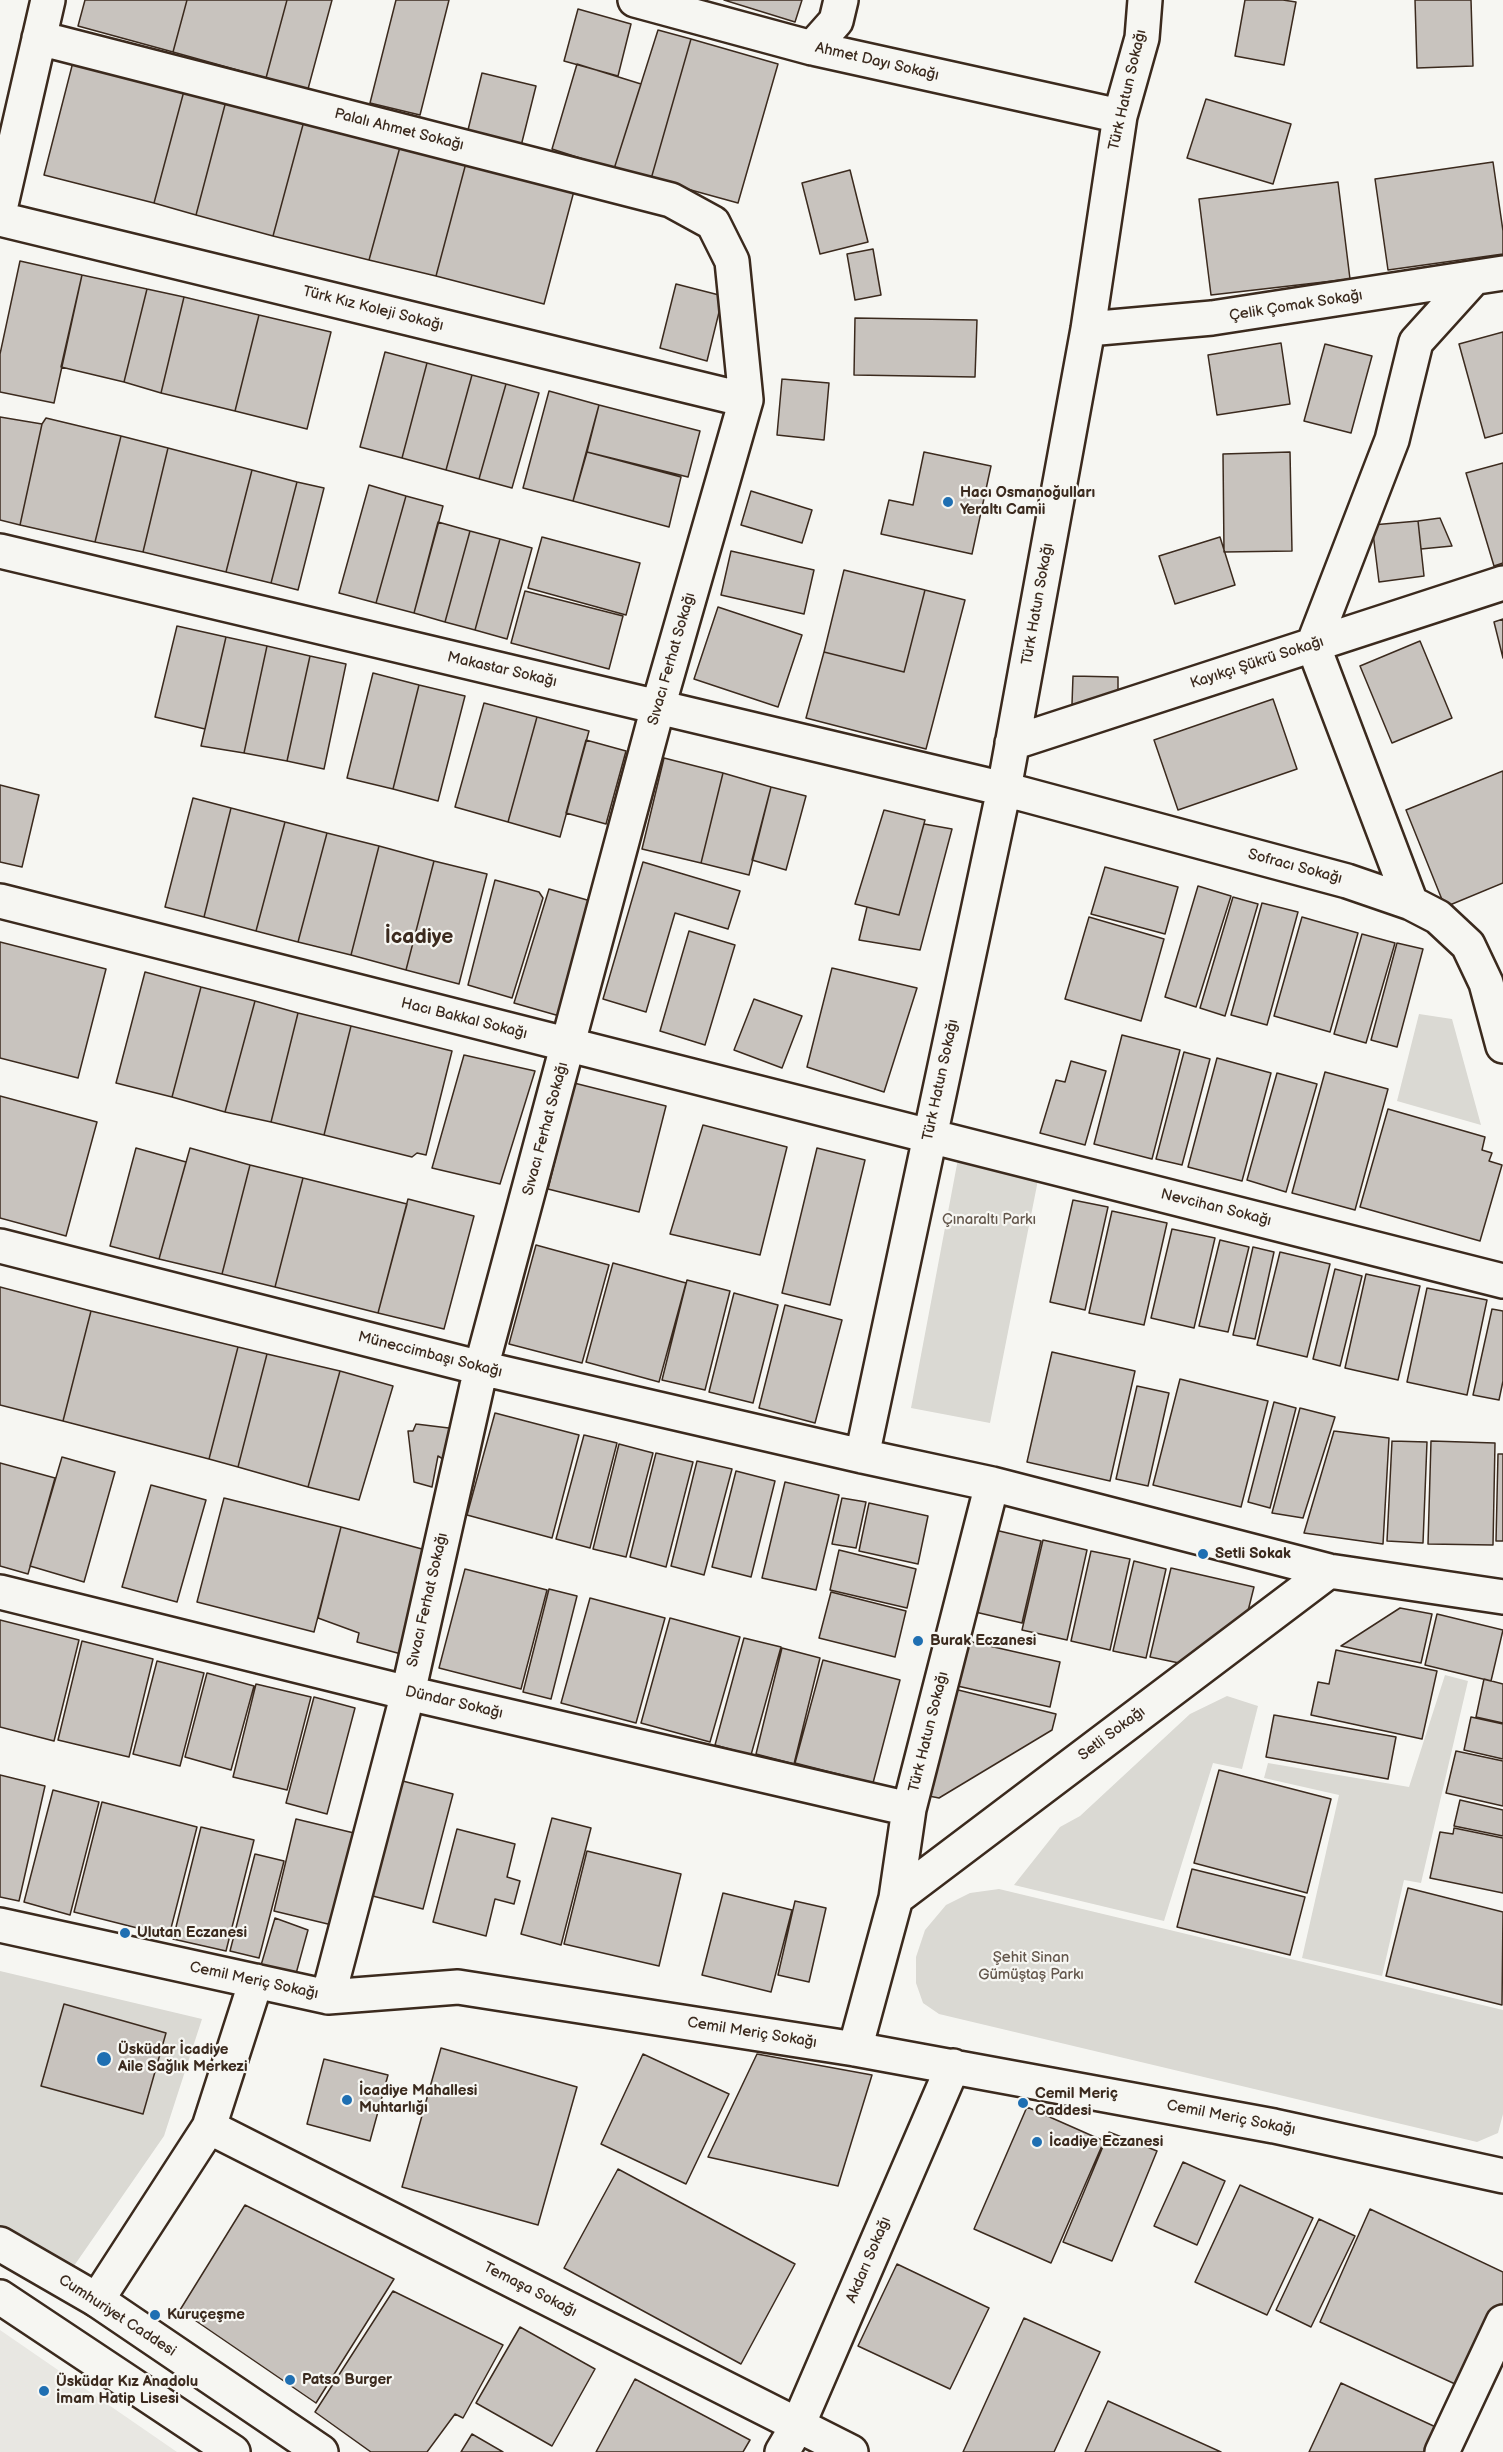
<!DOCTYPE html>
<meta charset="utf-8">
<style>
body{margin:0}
canvas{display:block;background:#f6f6f2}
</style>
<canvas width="1503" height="2452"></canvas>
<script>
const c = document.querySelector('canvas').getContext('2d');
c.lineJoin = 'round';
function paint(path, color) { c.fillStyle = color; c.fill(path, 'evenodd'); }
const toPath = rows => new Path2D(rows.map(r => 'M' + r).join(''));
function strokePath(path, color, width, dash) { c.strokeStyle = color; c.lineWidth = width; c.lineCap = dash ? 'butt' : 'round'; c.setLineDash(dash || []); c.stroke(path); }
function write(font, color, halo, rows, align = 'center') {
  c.font = font + ' "Balsamiq Sans",sans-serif'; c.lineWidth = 4.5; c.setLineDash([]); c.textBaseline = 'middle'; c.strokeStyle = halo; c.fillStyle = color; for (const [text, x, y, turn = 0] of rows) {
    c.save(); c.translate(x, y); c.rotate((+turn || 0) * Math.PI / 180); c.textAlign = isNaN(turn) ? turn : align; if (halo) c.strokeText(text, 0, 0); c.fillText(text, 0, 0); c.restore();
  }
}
paint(toPath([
 [0,2330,177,2452,0,2452]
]), '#e8e7e2');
paint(toPath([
 [1419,1014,1452,1019,1481,1125,1397,1101],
 [958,1159,1039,1175,990,1423,911,1408],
 [1445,1675,1468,1681,1421,1883,1404,1880,1382,1976,1302,1958,1339,1795,1264,1778,1268,1763,1409,1787],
 [1227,1696,1258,1706,1242,1769,1213,1763,1164,1921,1014,1885,1060,1827,1080,1816,1190,1714],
 [999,1889,1503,2010,1503,2114,1498,2133,1477,2142,939,2014,923,2003,916,1983,916,1957,925,1930,946,1905,970,1893],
 [0,1971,202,2019,164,2136,67,2276,0,2233]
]), '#dad9d3');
const building = toPath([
 [85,0,187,0,173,52,78,26,85,0],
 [187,0,287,0,266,78,173,52,187,0],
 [287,0,332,0,308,89,266,78,287,0],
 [396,0,449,0,420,115,370,103,396,0],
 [724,0,802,0,795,22,724,0],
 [1245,0,1283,0,1296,2,1284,65,1235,56,1245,0],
 [1415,0,1471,0,1473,66,1417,68,1415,0],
 [578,9,631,24,618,76,564,61,578,9],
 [658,30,691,39,651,179,614,169,658,30],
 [691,39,778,64,738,203,651,179,691,39],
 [73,62,184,91,154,203,44,175,73,62],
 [577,64,641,84,614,169,552,149,577,64],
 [482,73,536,86,521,146,467,134,482,73],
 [184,91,226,101,196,215,154,203,184,91],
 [1206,99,1291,124,1273,184,1187,158,1206,99],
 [226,101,304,121,273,236,196,215,226,101],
 [304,121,400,147,369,260,273,236,304,121],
 [400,147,466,163,436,276,369,260,400,147],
 [1493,162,1503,231,1503,254,1388,270,1375,179,1493,162],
 [466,163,574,191,544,304,436,276,466,163],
 [850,170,868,242,820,254,802,183,850,170],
 [1338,182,1350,279,1211,295,1199,199,1338,182],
 [873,249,881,295,855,300,847,254,873,249],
 [20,261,82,275,54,403,0,392,0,354,20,261],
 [82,275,147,289,124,382,61,367,82,275],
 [676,284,723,296,707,361,660,348,676,284],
 [147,289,184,297,161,393,124,382,147,289],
 [184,297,259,315,235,411,161,393,184,297],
 [259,315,331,332,307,429,235,411,259,315],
 [855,318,977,320,975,377,854,375,855,318],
 [1503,332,1503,433,1485,438,1459,344,1503,332],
 [1281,343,1290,404,1217,415,1208,355,1281,343],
 [1325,344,1372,356,1351,433,1304,421,1325,344],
 [385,352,427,363,402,458,360,447,385,352],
 [427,363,472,375,446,470,402,458,427,363],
 [472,375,506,384,479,479,446,470,472,375],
 [782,379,829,383,824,440,777,435,782,379],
 [506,384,539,393,512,488,479,479,506,384],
 [549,391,599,405,573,501,523,488,549,391],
 [599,405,700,431,688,477,587,452,599,405],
 [0,417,42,424,20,525,0,520,0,417],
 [46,418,121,436,95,542,20,525,42,424,46,418],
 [121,436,168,448,143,552,95,542,121,436],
 [168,448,252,470,226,572,143,552,168,448],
 [587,452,681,477,669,527,573,501,587,452],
 [924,452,991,466,972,554,881,534,889,500,913,505,924,452],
 [1290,452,1292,551,1224,552,1223,454,1290,452],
 [1503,463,1503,563,1494,566,1466,473,1503,463],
 [252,470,297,482,271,583,226,572,252,470],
 [297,482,324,488,298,590,271,583,297,482],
 [369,485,406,496,376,603,339,593,369,485],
 [751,491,812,510,802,543,741,525,751,491],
 [406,496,443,506,414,613,376,603,406,496],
 [1440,518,1452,546,1421,549,1418,521,1440,518],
 [1418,521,1424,576,1379,582,1372,525,1418,521],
 [438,522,470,531,445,622,414,613,438,522],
 [470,531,500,539,475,630,445,622,470,531],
 [542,537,640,563,626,615,528,588,542,537],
 [1220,537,1235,585,1175,604,1159,556,1220,537],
 [500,539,532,548,507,639,475,630,500,539],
 [731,551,814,570,804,614,721,595,731,551],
 [844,570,925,590,904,672,824,652,844,570],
 [925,590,965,600,926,749,806,718,824,652,904,672,925,590],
 [525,591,623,616,609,669,511,643,525,591],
 [718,607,802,635,778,707,694,679,718,607],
 [1503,619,1503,658,1494,622,1503,619],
 [177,626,226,637,205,729,155,717,177,626],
 [226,637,267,646,244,753,201,746,226,637],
 [1420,641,1452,718,1392,743,1360,666,1420,641],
 [267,646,310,656,287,761,244,753,267,646],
 [310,656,346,664,324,769,287,761,310,656],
 [373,673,419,685,393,789,347,778,373,673],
 [1073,676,1118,677,1118,705,1072,704,1073,676],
 [419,685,465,696,438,801,393,789,419,685],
 [1273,699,1297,769,1178,810,1154,740,1273,699],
 [484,703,537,717,508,822,455,807,484,703],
 [537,717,589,731,560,837,508,822,537,717],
 [586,740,626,751,606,824,566,813,586,740],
 [664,758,723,773,701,863,642,849,664,758],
 [1503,771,1503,883,1445,907,1406,810,1503,771],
 [723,773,771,787,749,875,701,863,723,773],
 [0,785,39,795,22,867,0,862,0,785],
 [771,787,806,796,786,870,752,860,771,787],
 [193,798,231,808,204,917,165,907,193,798],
 [231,808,285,822,256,931,204,917,231,808],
 [884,810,925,820,899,915,855,904,884,810],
 [285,822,327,833,298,942,256,931,285,822],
 [924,824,952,829,920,950,859,940,867,907,899,915,924,824],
 [327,833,379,846,351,955,298,942,327,833],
 [379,846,434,861,406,970,351,955,379,846],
 [434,861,487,874,459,984,406,970,434,861],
 [643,862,740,891,728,929,675,913,646,1012,603,999,643,862],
 [1105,867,1178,887,1165,934,1091,914,1105,867],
 [495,880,539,892,543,898,512,998,468,985,495,880],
 [1198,886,1231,896,1196,1007,1165,997,1198,886],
 [549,889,601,904,570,1019,514,1003,549,889],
 [1233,897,1258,904,1225,1016,1200,1008,1233,897],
 [1262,903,1298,912,1267,1025,1231,1015,1262,903],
 [1089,917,1164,939,1141,1021,1065,999,1089,917],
 [1302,917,1358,933,1330,1032,1274,1016,1302,917],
 [689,931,735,945,705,1045,660,1031,689,931],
 [1362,934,1395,943,1366,1043,1334,1034,1362,934],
 [0,942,106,969,78,1078,0,1058,0,942],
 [1397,943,1423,949,1397,1047,1371,1040,1397,943],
 [832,968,917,988,884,1092,807,1067,832,968],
 [145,972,201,987,172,1097,116,1083,145,972],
 [201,987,255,1001,225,1112,172,1097,201,987],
 [754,999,802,1016,782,1068,734,1050,754,999],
 [255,1001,298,1013,271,1122,225,1112,255,1001],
 [298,1013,351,1026,324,1135,271,1122,298,1013],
 [351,1026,452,1051,426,1155,417,1153,412,1157,324,1135,351,1026],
 [1122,1035,1180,1050,1152,1159,1094,1144,1122,1035],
 [1184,1052,1210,1059,1182,1165,1156,1159,1184,1052],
 [464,1055,535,1071,500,1184,432,1168,464,1055],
 [1217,1058,1271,1073,1242,1181,1188,1167,1217,1058],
 [1071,1061,1106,1071,1085,1145,1040,1133,1056,1080,1065,1082,1071,1061],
 [1325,1072,1388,1089,1355,1210,1292,1193,1325,1072],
 [1277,1073,1317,1084,1286,1192,1247,1180,1277,1073],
 [574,1083,666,1106,639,1212,548,1189,574,1083],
 [0,1096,97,1122,66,1236,0,1218,0,1096],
 [1388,1109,1485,1137,1482,1150,1492,1153,1489,1161,1502,1165,1480,1241,1360,1207,1388,1109],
 [703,1125,787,1147,760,1255,670,1234,703,1125],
 [136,1148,186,1162,159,1259,110,1246,136,1148],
 [190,1148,250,1165,222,1274,159,1259,190,1148],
 [817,1148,865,1160,830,1305,782,1293,817,1148],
 [250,1165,303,1178,275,1287,222,1274,250,1165],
 [303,1178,407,1204,378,1313,275,1287,303,1178],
 [408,1199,474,1216,444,1329,378,1313,408,1199],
 [1073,1200,1108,1207,1085,1310,1050,1302,1073,1200],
 [1112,1211,1167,1223,1144,1325,1089,1313,1112,1211],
 [1172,1229,1215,1238,1194,1328,1151,1318,1172,1229],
 [1220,1240,1249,1247,1228,1332,1199,1326,1220,1240],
 [536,1245,609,1265,582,1363,509,1344,536,1245],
 [1253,1247,1274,1252,1255,1339,1233,1335,1253,1247],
 [1280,1252,1330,1264,1307,1357,1257,1345,1280,1252],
 [613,1263,686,1283,659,1382,586,1362,613,1263],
 [1335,1269,1362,1276,1340,1366,1313,1359,1335,1269],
 [1366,1274,1420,1286,1398,1380,1345,1368,1366,1274],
 [687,1280,730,1291,705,1390,662,1380,687,1280],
 [0,1287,91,1311,63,1421,0,1405,0,1287],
 [1427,1288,1487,1300,1467,1395,1407,1382,1427,1288],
 [734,1293,778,1305,753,1403,709,1392,734,1293],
 [785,1305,842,1320,815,1423,759,1408,785,1305],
 [1492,1309,1503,1311,1503,1381,1499,1400,1473,1395,1492,1309],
 [91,1311,238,1347,209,1459,63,1421,91,1311],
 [238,1347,267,1354,238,1467,209,1459,238,1347],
 [1052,1352,1135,1371,1110,1481,1027,1462,1052,1352],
 [267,1354,340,1371,308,1487,238,1467,267,1354],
 [340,1371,393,1386,359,1500,308,1487,340,1371],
 [1180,1379,1268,1401,1241,1507,1153,1485,1180,1379],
 [1137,1386,1169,1393,1148,1486,1116,1479,1137,1386],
 [1274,1402,1296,1408,1270,1508,1248,1502,1274,1402],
 [1300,1408,1335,1417,1303,1518,1272,1513,1300,1408],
 [495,1413,579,1435,552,1538,467,1515,495,1413],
 [416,1424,457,1429,448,1462,438,1456,432,1487,414,1482,408,1431,413,1431,416,1424],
 [1334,1431,1389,1438,1383,1544,1304,1533,1334,1431],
 [584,1435,617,1443,590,1548,556,1539,584,1435],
 [1392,1441,1427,1442,1423,1543,1387,1541,1392,1441],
 [1431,1441,1495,1443,1493,1545,1428,1544,1431,1441],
 [619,1444,653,1453,626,1557,593,1549,619,1444],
 [656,1453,693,1462,666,1567,630,1557,656,1453],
 [1498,1454,1503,1454,1503,1541,1496,1541,1498,1454],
 [62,1457,115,1472,84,1582,30,1566,62,1457],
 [697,1461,732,1469,704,1575,671,1566,697,1461],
 [0,1463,55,1478,28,1574,0,1566,0,1463],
 [736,1471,775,1481,751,1577,712,1567,736,1471],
 [785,1482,839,1495,816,1590,762,1578,785,1482],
 [151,1485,206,1500,177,1602,122,1587,151,1485],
 [224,1498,341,1527,314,1632,197,1602,224,1498],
 [842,1498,866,1502,856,1548,832,1544,842,1498],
 [869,1503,928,1516,918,1564,859,1551,869,1503],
 [341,1527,433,1552,401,1654,357,1642,359,1633,318,1618,341,1527],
 [991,1529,1041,1541,1022,1623,971,1611,991,1529],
 [1043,1540,1087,1550,1067,1640,1022,1630,1043,1540],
 [839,1550,916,1569,907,1608,830,1590,839,1550],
 [1091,1551,1130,1559,1110,1650,1071,1641,1091,1551],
 [1134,1561,1166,1569,1146,1658,1113,1651,1134,1561],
 [1171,1568,1254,1587,1248,1611,1179,1663,1150,1657,1171,1568],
 [465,1569,547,1590,521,1689,439,1668,465,1569],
 [549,1589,577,1596,551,1699,523,1692,549,1589],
 [831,1592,906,1611,895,1657,819,1638,831,1592],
 [590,1598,665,1618,636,1723,561,1703,590,1598],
 [1400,1608,1432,1614,1421,1663,1341,1646,1400,1608],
 [1437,1614,1503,1630,1491,1681,1425,1665,1437,1614],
 [670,1618,740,1637,710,1742,641,1723,670,1618],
 [0,1620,79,1640,54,1741,0,1727,0,1620],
 [744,1638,781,1647,751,1755,715,1745,744,1638],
 [963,1640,1060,1662,1050,1707,953,1685,963,1640],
 [82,1641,153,1659,129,1757,58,1740,82,1641],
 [782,1648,820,1658,794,1764,756,1754,782,1648],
 [1336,1650,1437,1671,1422,1739,1311,1715,1318,1682,1329,1684,1336,1650],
 [823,1660,900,1680,873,1783,795,1763,823,1660],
 [157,1661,204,1673,180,1766,133,1754,157,1661],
 [207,1673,254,1686,231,1770,185,1757,207,1673],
 [1484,1679,1503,1684,1503,1723,1476,1717,1484,1679],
 [256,1684,311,1697,287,1790,233,1777,256,1684],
 [950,1688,1056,1714,1052,1730,939,1798,924,1795,950,1688],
 [314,1697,355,1708,327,1814,286,1803,314,1697],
 [1274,1715,1396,1737,1388,1779,1266,1757,1274,1715],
 [1471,1717,1503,1724,1503,1759,1464,1750,1471,1717],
 [1456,1751,1503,1761,1503,1806,1446,1793,1456,1751],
 [1219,1770,1331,1799,1307,1893,1194,1863,1219,1770],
 [0,1775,45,1786,19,1901,0,1897,0,1775],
 [395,1779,453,1794,423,1909,365,1894,395,1779],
 [53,1790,99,1802,70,1915,24,1902,53,1790],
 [1460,1800,1503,1810,1503,1836,1454,1826,1460,1800],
 [102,1802,197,1827,169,1936,74,1912,102,1802],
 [552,1818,591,1828,561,1945,521,1934,552,1818],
 [296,1819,354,1833,332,1925,274,1911,296,1819],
 [201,1827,254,1840,226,1951,173,1939,201,1827],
 [1454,1828,1503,1838,1503,1893,1430,1878,1440,1832,1453,1834,1454,1828],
 [457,1829,515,1844,507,1877,520,1881,514,1904,495,1899,486,1936,433,1922,457,1829],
 [587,1851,681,1874,659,1966,564,1944,587,1851],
 [255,1854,284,1861,259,1958,230,1951,255,1854],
 [1192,1869,1305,1897,1290,1955,1177,1927,1192,1869],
 [1408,1888,1503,1912,1502,2005,1386,1976,1408,1888],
 [723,1893,792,1910,771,1992,702,1975,723,1893],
 [795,1901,826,1908,809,1982,778,1975,795,1901],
 [275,1918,308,1930,294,1981,259,1972,275,1918],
 [64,2004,166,2033,143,2114,41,2086,64,2004],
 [441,2048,577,2087,538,2225,402,2187,441,2048],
 [643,2054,729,2094,686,2184,601,2144,643,2054],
 [757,2054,872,2075,838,2186,708,2157,757,2054],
 [324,2059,388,2075,370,2141,307,2124,324,2059],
 [1027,2107,1104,2141,1051,2263,974,2229,1027,2107],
 [1109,2132,1157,2151,1112,2261,1063,2242,1109,2132],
 [1183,2162,1225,2181,1197,2245,1154,2226,1183,2162],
 [618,2169,795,2264,741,2364,564,2268,618,2169],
 [1240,2185,1313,2218,1267,2315,1195,2282,1240,2185],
 [245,2205,394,2279,316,2403,180,2310,245,2205],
 [1370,2209,1503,2272,1503,2311,1466,2389,1320,2322,1370,2209],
 [1319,2219,1355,2236,1311,2327,1276,2310,1319,2219],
 [897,2264,989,2308,950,2389,858,2346,897,2264],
 [393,2291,503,2345,463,2418,455,2414,427,2452,371,2452,315,2412,393,2291],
 [1024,2318,1100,2352,1054,2452,963,2452,1024,2318],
 [520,2327,595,2369,552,2446,476,2403,520,2327],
 [635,2379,750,2440,743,2452,596,2452,635,2379],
 [1341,2383,1440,2429,1429,2452,1309,2452,1341,2383],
 [1108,2401,1221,2452,1085,2452,1108,2401],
 [472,2434,503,2452,461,2452,472,2434]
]);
paint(building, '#c8c3be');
strokePath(building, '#3b2a1e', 1.5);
const minor = toPath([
 [635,0,812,48,1120,116],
 [39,38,671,200,713,223,732,261,746,400,658,707,481,1368,408,1693,328,1997],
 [812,48,836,21,841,0],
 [0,209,48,0],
 [0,219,746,400],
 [1088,329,1212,318,1503,273],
 [0,551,1004,789,1347,881,1411,903,1438,917,1468,945,1486,983,1503,1046],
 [1012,743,1503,583],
 [0,901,1503,1281],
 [1411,903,1313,645,1392,440,1416,342,1473,279],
 [0,1246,481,1368,862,1456,992,1484,1329,1571,1503,1597],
 [862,1456,1004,789,1088,329,1120,116,1142,38,1145,0],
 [0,1592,408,1693,909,1809],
 [896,1898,1329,1571],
 [0,1925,328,1997,458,1987,855,2049,1274,2126,1503,2176],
 [855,2049,896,1898,909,1809,992,1484],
 [209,2127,851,2452],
 [97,2300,209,2127,256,1981],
 [782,2452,798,2425,953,2066],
 [1442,2452,1503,2322]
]);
const major = toPath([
 [0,2244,97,2300,321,2452],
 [0,2297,233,2452]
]);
strokePath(minor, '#3b2a1e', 38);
strokePath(major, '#3b2a1e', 38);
strokePath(minor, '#f6f6f2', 33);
strokePath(major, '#f6f6f2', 33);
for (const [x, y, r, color] of [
 [948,502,6,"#1f6fb2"],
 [1203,1554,6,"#1f6fb2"],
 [918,1641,6,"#1f6fb2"],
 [125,1933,6,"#1f6fb2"],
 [104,2059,8,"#1f6fb2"],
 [347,2100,6,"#1f6fb2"],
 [1023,2103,6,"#1f6fb2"],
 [1037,2142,6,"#1f6fb2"],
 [155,2315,6,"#1f6fb2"],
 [290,2380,6,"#1f6fb2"],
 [44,2391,6,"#1f6fb2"]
]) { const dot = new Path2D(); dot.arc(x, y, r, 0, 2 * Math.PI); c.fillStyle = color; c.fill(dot); strokePath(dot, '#f6f6f2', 2); }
write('15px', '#3b2a1e', '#f6f6f2', [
 ["Ahmet Dayı Sokağı",877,62,13],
 ["Türk Hatun Sokağı",1128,90,-77],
 ["Palalı Ahmet Sokağı",399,130,14],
 ["Çelik Çomak Sokağı",1296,306,-9],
 ["Türk Kız Koleji Sokağı",373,309,14],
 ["Türk Hatun Sokağı",1038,604,-80],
 ["Sıvacı Ferhat Sokağı",672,659,-74],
 ["Kayıkçı Şükrü Sokağı",1257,663,-18],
 ["Makastar Sokağı",502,670,13],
 ["Sofracı Sokağı",1295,867,15],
 ["Hacı Bakkal Sokağı",464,1019,14],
 ["Türk Hatun Sokağı",941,1080,-78],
 ["Sıvacı Ferhat Sokağı",546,1129,-75],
 ["Nevcihan Sokağı",1216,1208,14],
 ["Müneccimbaşı Sokağı",430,1355,14],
 ["Sıvacı Ferhat Sokağı",428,1600,-77],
 ["Dündar Sokağı",454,1703,13],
 ["Türk Hatun Sokağı",929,1732,-76],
 ["Setli Sokağı",1112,1734,-37],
 ["Cemil Meriç Sokağı",254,1981,12],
 ["Cemil Meriç Sokağı",752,2033,9],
 ["Cemil Meriç Sokağı",1231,2118,11],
 ["Akdarı Sokağı",869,2260,-67],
 ["Temaşa Sokağı",530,2290,27],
 ["Cumhuriyet Caddesi",117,2316,33]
]);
write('bold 15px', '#3b2a1e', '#f6f6f2', [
 ["Hacı Osmanoğulları",960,493],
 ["Yeraltı Camii",960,510],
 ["Setli Sokak",1215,1554],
 ["Burak Eczanesi",930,1641],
 ["Ulutan Eczanesi",137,1933],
 ["Üsküdar İcadiye",118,2050],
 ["Aile Sağlık Merkezi",118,2067],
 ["İcadiye Mahallesi",359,2091],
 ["Muhtarlığı",359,2108],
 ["Cemil Meriç",1035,2094],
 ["Caddesi",1035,2111],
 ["İcadiye Eczanesi",1049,2142],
 ["Kuruçeşme",167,2315],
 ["Patso Burger",302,2380],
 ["Üsküdar Kız Anadolu",56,2382],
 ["İmam Hatip Lisesi",56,2399]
], 'left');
write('15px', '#63564b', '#f6f6f2', [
 ["Çınaraltı Parkı",989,1220],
 ["Şehit Sinan",1031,1958],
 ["Gümüştaş Parkı",1031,1975]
]);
write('bold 21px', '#3b2a1e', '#f6f6f2', [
 ["İcadiye",419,938]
]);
</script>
